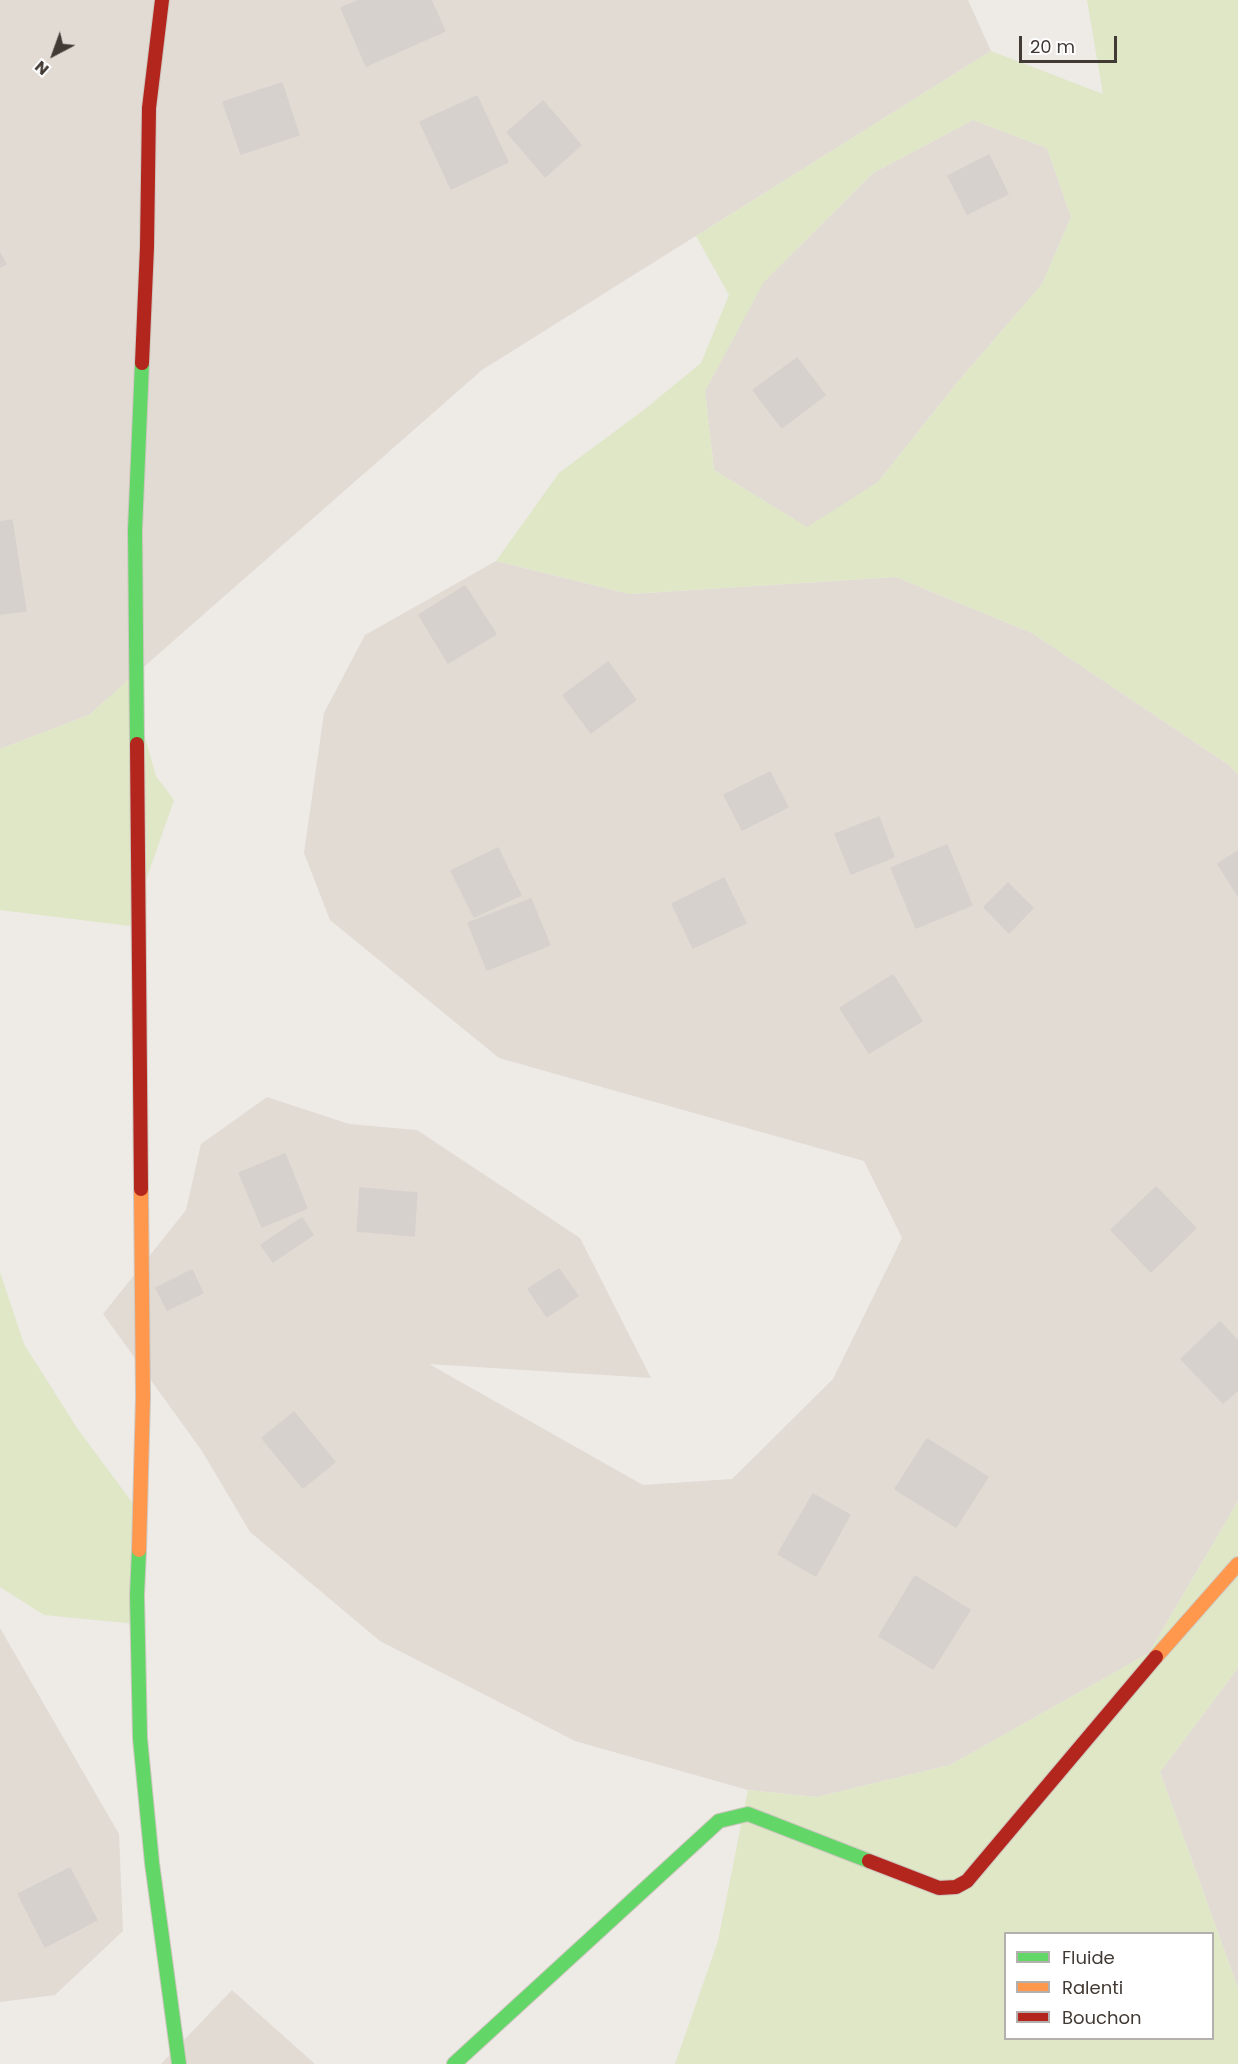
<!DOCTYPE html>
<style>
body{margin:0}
#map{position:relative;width:1238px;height:2064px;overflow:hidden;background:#eeeae6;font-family:Poppins,sans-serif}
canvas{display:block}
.legend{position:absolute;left:1004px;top:1932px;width:210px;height:108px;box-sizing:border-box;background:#fff;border:2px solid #b3b0ae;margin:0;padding:8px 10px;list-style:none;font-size:18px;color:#423a34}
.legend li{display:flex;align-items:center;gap:12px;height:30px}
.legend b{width:30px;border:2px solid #b3b0ae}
.north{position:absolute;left:24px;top:24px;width:60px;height:60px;-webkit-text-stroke:4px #fff;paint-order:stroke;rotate:221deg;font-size:16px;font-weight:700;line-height:24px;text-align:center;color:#423a34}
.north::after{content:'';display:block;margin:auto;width:21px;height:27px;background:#423a34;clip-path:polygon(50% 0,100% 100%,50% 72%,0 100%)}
.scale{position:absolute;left:1019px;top:36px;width:98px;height:27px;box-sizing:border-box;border:3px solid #423a34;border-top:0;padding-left:8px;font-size:18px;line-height:21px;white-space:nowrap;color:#423a34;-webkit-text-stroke:4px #fff;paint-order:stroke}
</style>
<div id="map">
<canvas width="1238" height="2064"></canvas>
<ul class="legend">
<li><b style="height:8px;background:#63d668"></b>Fluide</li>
<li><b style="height:8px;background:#ff974d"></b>Ralenti</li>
<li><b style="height:8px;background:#b3261e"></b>Bouchon</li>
</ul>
<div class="north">N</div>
<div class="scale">20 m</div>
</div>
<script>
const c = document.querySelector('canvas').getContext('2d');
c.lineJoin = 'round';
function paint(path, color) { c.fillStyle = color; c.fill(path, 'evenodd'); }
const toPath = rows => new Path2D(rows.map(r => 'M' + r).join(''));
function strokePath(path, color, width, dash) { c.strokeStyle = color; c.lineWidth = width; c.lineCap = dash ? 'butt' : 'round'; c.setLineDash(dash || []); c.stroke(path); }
paint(toPath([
 [0,0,968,0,991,51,482,370,89,715,0,749],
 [973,120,1047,148,1071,217,1042,284,956,384,878,482,808,528,714,470,705,391,763,282,873,173],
 [496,561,630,594,896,577,1032,633,1229,765,1238,774,1238,1501,1149,1653,950,1765,817,1797,748,1790,575,1741,380,1641,250,1532,202,1451,103,1314,186,1210,201,1144,267,1097,349,1124,417,1130,580,1238,651,1378,429,1364,643,1485,732,1479,833,1379,902,1238,864,1161,499,1058,330,920,304,853,324,713,365,635],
 [0,1628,119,1834,123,1931,55,1995,0,2002],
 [1238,1668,1238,1988,1160,1772],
 [232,1990,315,2064,161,2064]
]), '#e2dbd4');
paint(toPath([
 [1087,0,1238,0,1238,774,1229,765,1032,633,896,577,630,594,496,561,559,473,645,409,701,363,729,295,696,236,991,51,1103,94],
 [973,120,1047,148,1071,217,1042,284,956,384,878,482,807,527,714,470,705,391,764,282,873,173],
 [129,679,156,776,174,800,130,926,0,910,0,749,89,715],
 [0,1272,24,1344,77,1428,146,1521,137,1624,44,1615,0,1587],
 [1238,1501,1238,1668,1160,1772,1238,1988,1238,2064,675,2064,718,1941,748,1790,817,1797,950,1765,1149,1653],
 [1006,1934,1212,1934,1212,2038,1006,2038]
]), '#dfe7c7');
const building = toPath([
 [360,0,431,0,445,31,366,66,341,8,360,0],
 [282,83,299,135,241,154,223,102,282,83],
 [477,96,508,162,451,189,420,122,477,96],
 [543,101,581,145,545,177,507,132,543,101],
 [989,155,1008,194,967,214,948,176,989,155],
 [0,253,6,264,0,267,0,253],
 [797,358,825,395,782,428,753,390,797,358],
 [12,520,26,611,0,614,0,522,12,520],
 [465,586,496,634,448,663,419,615,465,586],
 [608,662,636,700,591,733,563,695,608,662],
 [770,772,788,807,742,830,724,795,770,772],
 [879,817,894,857,851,874,835,834,879,817],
 [947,845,972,905,916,928,891,868,947,845],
 [498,848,521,895,474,917,451,871,498,848],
 [1238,851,1238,896,1218,864,1238,851],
 [724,878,746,923,693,948,672,904,724,878],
 [1008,883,1033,908,1009,933,984,907,1008,883],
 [531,899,550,945,487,970,468,923,531,899],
 [893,975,922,1021,869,1053,840,1008,893,975],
 [285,1154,307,1208,262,1227,239,1173,285,1154],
 [1156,1187,1196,1228,1151,1272,1111,1230,1156,1187],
 [360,1188,417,1193,414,1236,357,1231,360,1188],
 [302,1218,313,1235,273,1262,261,1245,302,1218],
 [559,1269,578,1296,547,1317,528,1289,559,1269],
 [192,1270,203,1293,167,1310,156,1288,192,1270],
 [1220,1322,1238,1341,1238,1390,1223,1403,1181,1359,1220,1322],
 [294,1412,335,1462,303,1488,262,1438,294,1412],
 [927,1439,988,1477,956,1527,895,1489,927,1439],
 [813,1494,850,1515,816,1576,778,1554,813,1494],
 [915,1576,970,1610,933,1669,879,1636,915,1576],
 [70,1868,97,1920,45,1947,18,1894,70,1868]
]);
paint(building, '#d6d1cd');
strokePath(building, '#d6d1cc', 1.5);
const fast = toPath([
 [137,744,135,530,142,363],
 [139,1550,137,1595,140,1738,152,1863,179,2064],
 [454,2064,719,1821,748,1814,869,1861]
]);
const slow = toPath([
 [139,1550,143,1397,141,1189],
 [1156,1657,1238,1564]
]);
const jam = toPath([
 [142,363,147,247,149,108,162,0],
 [137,744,141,1189],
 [869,1861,939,1888,956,1887,967,1881,1156,1657]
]);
strokePath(fast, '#cec7bf', 16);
strokePath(slow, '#cec7bf', 16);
strokePath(jam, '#cec7bf', 16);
strokePath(fast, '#63d668', 14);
strokePath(slow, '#ff974d', 14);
strokePath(jam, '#b3261e', 14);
</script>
